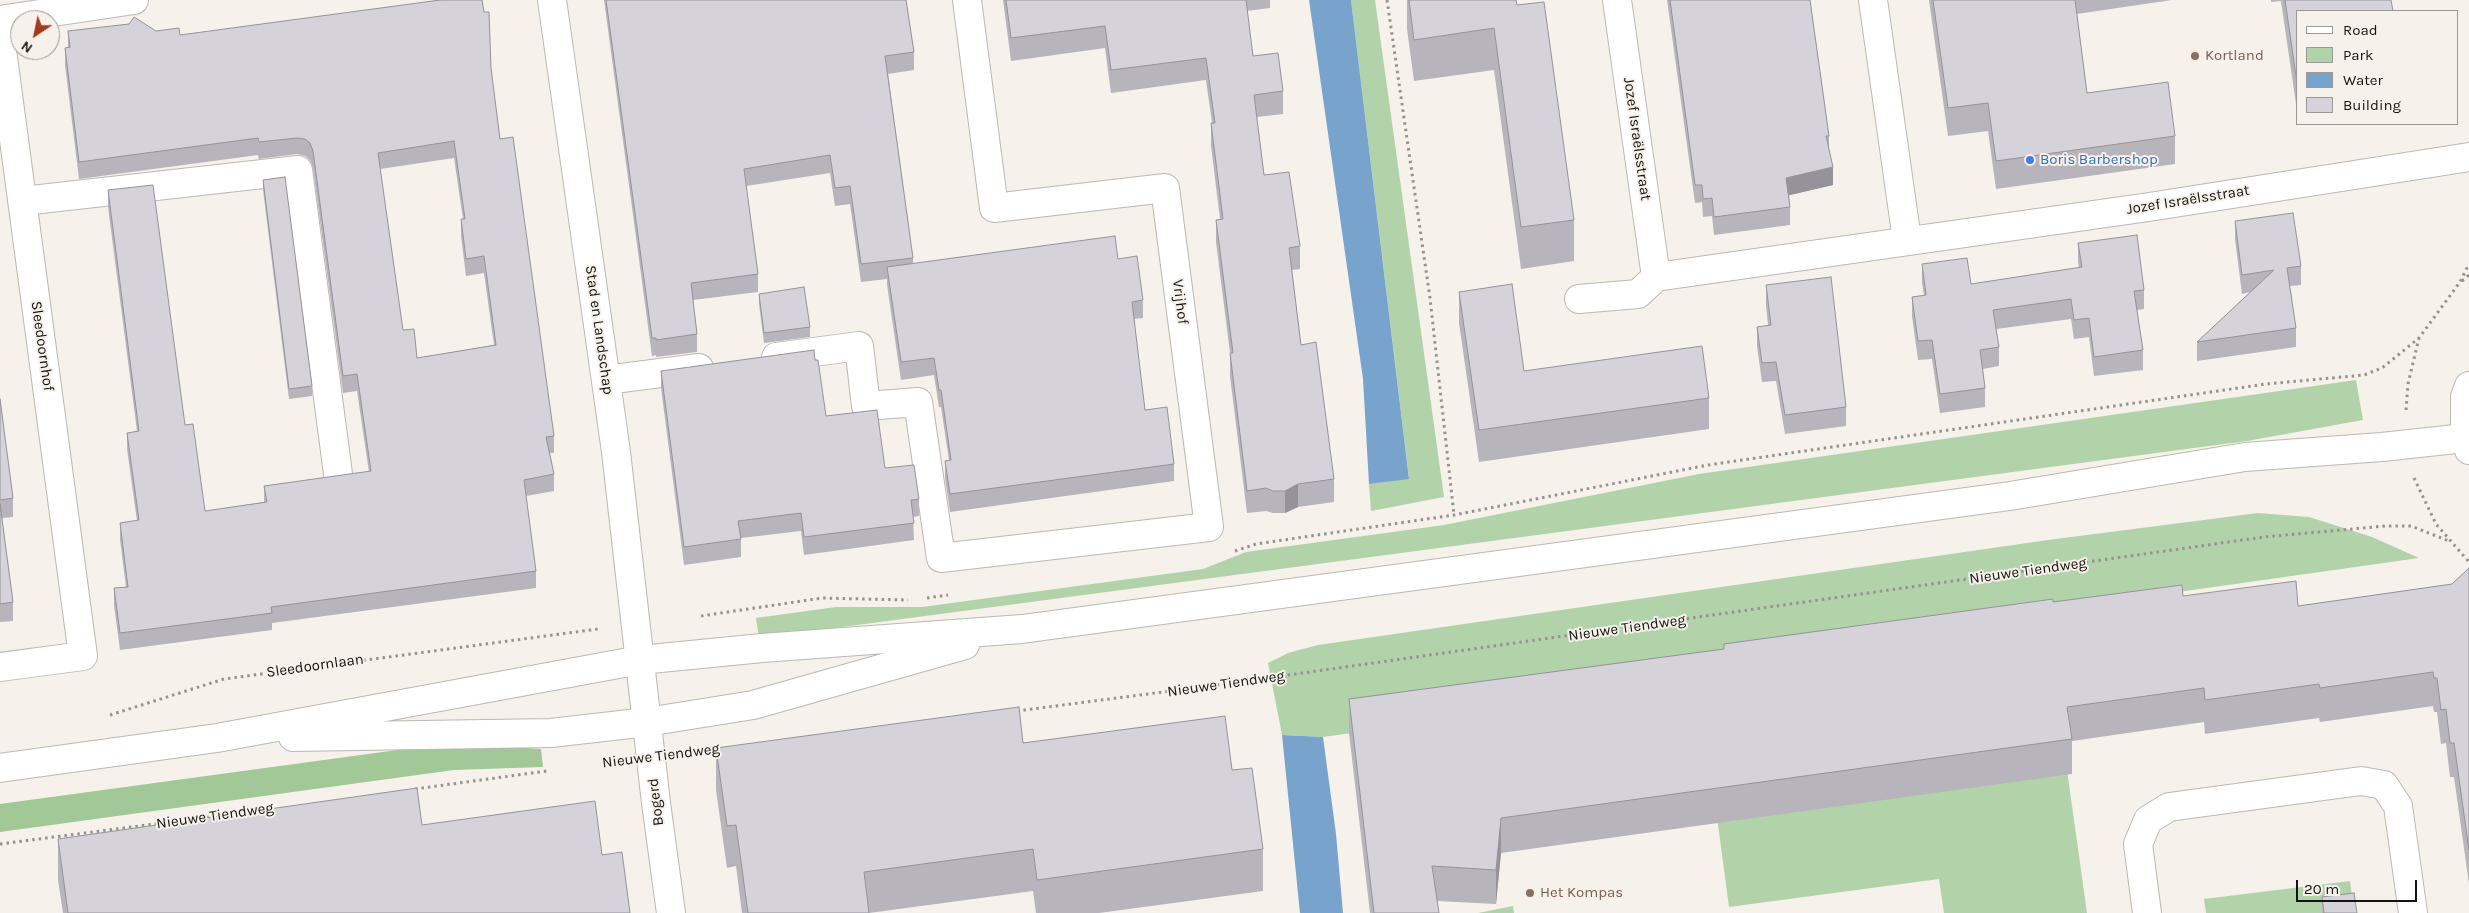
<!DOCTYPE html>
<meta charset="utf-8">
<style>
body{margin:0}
#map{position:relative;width:2469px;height:913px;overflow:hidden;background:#f6f1ea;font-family:Karla,sans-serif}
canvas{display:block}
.legend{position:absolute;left:2296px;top:10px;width:162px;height:115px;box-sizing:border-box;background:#f6f1ea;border:1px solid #9c9893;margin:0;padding:6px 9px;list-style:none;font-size:15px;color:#141310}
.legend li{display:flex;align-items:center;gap:10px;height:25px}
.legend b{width:25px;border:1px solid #9c9893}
.north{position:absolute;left:10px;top:10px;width:50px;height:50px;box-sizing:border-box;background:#f6f1ea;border:1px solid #9c9893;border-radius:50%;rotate:214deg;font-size:14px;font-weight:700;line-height:20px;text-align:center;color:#141310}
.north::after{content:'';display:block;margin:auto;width:18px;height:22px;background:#a23b1c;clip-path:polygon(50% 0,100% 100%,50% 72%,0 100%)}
.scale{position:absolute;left:2296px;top:880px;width:121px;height:22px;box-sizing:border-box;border:2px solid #141310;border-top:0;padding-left:6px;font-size:15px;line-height:18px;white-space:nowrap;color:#141310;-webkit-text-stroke:4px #f6f1ea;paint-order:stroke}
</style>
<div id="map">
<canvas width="2469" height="913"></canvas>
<ul class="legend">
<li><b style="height:6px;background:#fff"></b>Road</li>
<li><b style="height:14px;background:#b2d3aa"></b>Park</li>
<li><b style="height:14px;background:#78a3cd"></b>Water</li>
<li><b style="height:14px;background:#d5d2da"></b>Building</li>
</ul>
<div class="north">N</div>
<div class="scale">20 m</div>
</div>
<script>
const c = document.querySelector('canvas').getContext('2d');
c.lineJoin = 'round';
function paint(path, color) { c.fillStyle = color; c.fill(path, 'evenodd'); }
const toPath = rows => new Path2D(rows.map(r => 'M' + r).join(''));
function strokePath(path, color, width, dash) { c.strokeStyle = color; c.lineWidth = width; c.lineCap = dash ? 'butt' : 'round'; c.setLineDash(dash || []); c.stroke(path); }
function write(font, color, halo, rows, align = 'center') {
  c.font = font + ' Karla,sans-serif'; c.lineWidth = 4; c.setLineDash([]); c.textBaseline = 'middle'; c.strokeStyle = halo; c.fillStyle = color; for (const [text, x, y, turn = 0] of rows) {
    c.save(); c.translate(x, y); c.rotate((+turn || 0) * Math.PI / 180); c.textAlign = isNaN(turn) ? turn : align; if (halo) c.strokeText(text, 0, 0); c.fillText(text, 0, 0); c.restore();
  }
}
paint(toPath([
 [1351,0,1375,0,1444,497,1371,511,1369,484,1409,478],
 [2356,380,2363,420,2247,441,759,638,756,618,836,607,922,607,1203,569,1246,552,1444,525,1699,474],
 [2258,513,2309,517,2372,537,2419,558,2051,610,1446,720,1323,737,1282,735,1268,663,1288,653,1318,645,2048,540],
 [2067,770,2087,913,1944,913,1939,879,1729,907,1717,817],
 [2350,881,2354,913,2206,913,2204,899],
 [1513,906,1514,913,1478,913]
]), '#b2d3aa');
paint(toPath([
 [449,743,541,749,543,767,454,770,0,832,0,804]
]), '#a2c898');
paint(toPath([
 [1309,0,1351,0,1409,479,1369,484,1363,379],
 [1282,735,1323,737,1336,834,1343,913,1300,913]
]), '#78a3cd');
const minor = toPath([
 [552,0,616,452,656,803,671,913],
 [1617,0,1656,277,2149,207,2469,157],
 [1873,0,1907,240],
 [0,20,134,0],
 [0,35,83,656,0,667],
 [23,201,298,170,338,474],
 [1579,299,1638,294,1656,277],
 [776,357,859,346,866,406,918,402,941,558,1209,527,1165,188,994,208,967,0],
 [606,380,699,368],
 [2469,386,2465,397,2465,438,2469,450],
 [293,737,551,733,647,722,753,705,965,645],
 [0,768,217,738,640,660,762,648,1022,629,2010,496,2245,457,2382,447,2465,438],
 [2147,913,2138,844,2148,820,2169,807,2361,781,2384,785,2398,806,2413,913]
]);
strokePath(minor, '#bcb8b2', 30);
strokePath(toPath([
 [1387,0,1430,298,1454,515],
 [2462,281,2469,275],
 [2406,410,2408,384,2419,338],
 [2414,478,2436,524,2469,562],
 [1235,551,1256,544,1454,515,1708,465,2266,384,2364,375,2382,368,2419,338,2460,282,2469,264],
 [927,598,948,595],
 [701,616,822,598,908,600],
 [1017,711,1232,683,2264,537,2385,526,2411,526,2449,541],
 [110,715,224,679,598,629],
 [415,789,547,771],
 [0,844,270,809]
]), '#96938e', 3, [2.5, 4]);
strokePath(minor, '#fff', 28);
paint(toPath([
 [604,0,906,0,914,52,914,70,888,74,913,258,913,264,1118,259,1143,300,1143,318,1134,319,1145,410,1174,464,1174,481,950,512,945,478,945,461,949,460,941,407,939,407,934,375,901,380,887,285,887,279,861,282,850,204,835,206,830,173,746,186,758,274,758,292,693,300,697,334,697,352,656,357,656,355,652,356],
 [1003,0,1270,0,1270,8,1247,11,1253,56,1283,91,1283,114,1257,117,1264,175,1300,246,1300,269,1292,270,1301,345,1334,479,1334,502,1298,507,1285,513,1273,513,1266,511,1247,513,1230,376,1230,353,1216,242,1216,220,1220,219,1211,146,1211,123,1212,123,1206,80,1111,93,1105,48,1011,61],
 [1407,0,1516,0,1517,5,1574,220,1574,261,1521,269,1494,70,1414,81,1407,29],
 [1667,0,1810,0,1829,136,1829,150,1833,185,1789,195,1790,207,1790,225,1714,235,1712,216,1703,217,1702,202,1695,203],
 [1929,0,2172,0,2077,14,2087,93,2175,136,2175,164,1996,189,1988,131,1948,136],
 [2271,0,2391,0,2298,11,2298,111,2297,111,2281,1,2271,2],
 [68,31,156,31,180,35,491,68,500,139,554,436,554,453,550,453,554,474,554,491,526,496,536,571,536,588,272,623,272,630,120,650,114,605,114,588,126,587,120,539,120,523,137,521,127,449,127,433,137,431,108,207,108,190,185,425,205,511,264,502,264,486,369,472,357,391,343,393,313,168,310,160,305,156,297,154,259,159,258,155,79,179,65,65,65,48,68,48],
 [454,158,463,219,461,219,461,236,466,276,484,273,494,345,417,358,403,330,380,169],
 [263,180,312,386,312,396,289,399,263,190],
 [2235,221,2301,266,2301,285,2290,286,2296,328,2296,347,2197,361,2197,342,2250,292,2242,294,2235,239],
 [2078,243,2144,290,2144,309,2137,310,2143,350,2143,370,2094,376,2089,337,2074,339,2071,319,1996,329,1999,347,1999,366,1983,369,1985,388,1985,407,1940,413,1932,359,1918,360,1912,316,1912,297,1924,295,1922,283,1922,264,1971,284,2079,268,2078,262],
 [1766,285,1846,407,1846,426,1785,434,1776,381,1762,382,1757,346,1757,327,1768,325,1766,305],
 [1459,292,1524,371,1709,398,1709,429,1479,462,1459,323],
 [759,294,810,327,810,337,764,343,759,304],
 [815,360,826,416,919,499,919,516,913,517,914,540,804,555,801,531,741,538,741,557,684,565,661,388,661,371],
 [0,399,13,498,13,517,2,518,13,602,13,621,0,622],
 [2469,568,2469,884,2454,777,2450,777,2446,743,2441,744,2437,712,2434,712,2433,706,2320,722,2319,718,2205,734,2204,722,2072,741,2072,774,1501,853,1496,904,1437,901,1439,913,1370,913,1349,733,1349,699,1724,649,1724,644,2053,602,2183,596,2298,606,2452,584],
 [1023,743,1232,770,1263,849,1263,891,1099,913,1036,913,1033,891,869,913,742,913,736,866,727,868,716,790,716,748],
 [422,825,602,855,630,913,63,913,58,880,58,839],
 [2322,897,2357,913,2322,913]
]), '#b7b5bb');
paint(toPath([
 [1833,167,1833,185,1786,196,1786,178],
 [1298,484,1298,507,1285,513,1285,491],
 [1501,818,1501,853,1496,904,1496,870]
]), '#959399');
const building = toPath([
 [440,0,482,0,484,12,489,12,491,68,500,139,513,137,554,436,546,437,554,474,524,480,536,571,271,607,272,613,120,633,114,588,128,587,120,523,139,520,127,433,139,431,108,190,153,185,185,425,193,424,205,511,267,502,264,486,371,471,357,374,343,376,313,151,310,143,305,139,297,138,259,142,258,138,79,162,65,48,70,47,68,31,129,24,134,17,156,31,179,28,180,35,440,0],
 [454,141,465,219,461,219,466,259,484,256,496,345,417,358,414,329,403,330,378,153,454,141],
 [606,0,906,0,914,52,885,56,913,258,861,264,850,186,835,188,830,155,744,169,758,274,691,283,697,334,656,340,656,338,652,338,606,0],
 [1006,0,1246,0,1253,56,1278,53,1283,91,1254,95,1264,175,1289,172,1300,246,1289,248,1301,345,1316,342,1334,479,1298,484,1285,491,1273,491,1266,488,1247,491,1230,353,1233,353,1216,220,1223,219,1211,123,1215,123,1206,58,1111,70,1105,26,1011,38,1006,0],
 [1409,0,1516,0,1517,5,1544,2,1574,220,1521,227,1494,28,1414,40,1409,0],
 [1670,0,1810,0,1829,136,1826,136,1833,167,1786,178,1790,207,1714,217,1712,198,1703,199,1702,185,1695,185,1670,0],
 [1933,0,2075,0,2087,93,2168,82,2175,136,1996,161,1988,103,1948,108,1933,0],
 [2285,0,2391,0,2393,11,2298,11,2298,83,2297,83,2285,0],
 [285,177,312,386,289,389,263,180,285,177],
 [2293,213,2301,266,2287,268,2296,328,2197,342,2274,270,2242,275,2235,221,2293,213],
 [2137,235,2144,290,2134,291,2143,350,2094,357,2089,318,2074,320,2071,299,1993,310,1999,347,1980,350,1985,388,1940,394,1932,340,1918,341,1912,297,1926,295,1922,264,1967,258,1971,284,2082,267,2078,243,2137,235],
 [1115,236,1118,259,1137,256,1143,300,1132,302,1145,410,1167,407,1174,464,950,494,945,461,951,460,941,390,939,390,934,358,901,362,887,267,1115,236],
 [1831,277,1846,407,1785,415,1776,362,1762,363,1757,327,1771,325,1766,285,1831,277],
 [1512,284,1524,371,1702,346,1709,398,1479,430,1459,292,1512,284],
 [804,287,810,327,764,333,759,294,804,287],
 [814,350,815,360,818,360,826,416,877,410,885,468,914,465,919,499,911,500,914,523,804,537,801,513,738,521,741,539,684,547,661,371,814,350],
 [0,399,13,498,0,500,0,399],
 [0,504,13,602,0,604,0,504],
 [2469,568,2469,850,2454,743,2450,743,2446,709,2441,710,2437,678,2434,678,2433,672,2320,688,2319,684,2205,700,2204,688,2067,707,2072,739,1501,818,1496,870,1432,866,1439,913,1374,913,1349,699,1724,649,1724,644,2053,599,2053,602,2182,585,2183,596,2296,581,2298,606,2452,584,2469,568],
 [1019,707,1023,743,1225,716,1232,770,1252,768,1263,849,1037,880,1033,849,864,872,869,913,748,913,736,825,727,826,716,748,1019,707],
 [417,788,422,825,595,801,602,855,622,852,630,913,68,913,58,839,417,788],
 [2354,893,2357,913,2324,913,2322,897,2354,893]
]);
paint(building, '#d5d2da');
strokePath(building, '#959399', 1);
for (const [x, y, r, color] of [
 [2195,56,5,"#8d6e63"],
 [2030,160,5,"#3f7fe0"],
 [1530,893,5,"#8d6e63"]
]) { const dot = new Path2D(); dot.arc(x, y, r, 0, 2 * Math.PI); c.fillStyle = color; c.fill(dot); strokePath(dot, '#f6f1ea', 2); }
write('15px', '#785e54', '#f6f1ea', [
 ["Kortland",2205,56],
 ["Het Kompas",1540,893]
], 'left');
write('15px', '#141310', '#f6f1ea', [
 ["Jozef Israëlsstraat",1637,139,82],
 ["Jozef Israëlsstraat",2188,200,-9],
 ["Vrijhof",1180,302,83],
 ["Stad en Landschap",599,330,82],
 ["Sleedoornhof",42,346,82],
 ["Nieuwe Tiendweg",2028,571,-8],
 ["Nieuwe Tiendweg",1627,628,-8],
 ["Sleedoornlaan",315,666,-8],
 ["Nieuwe Tiendweg",1226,684,-8],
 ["Nieuwe Tiendweg",661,756,-7],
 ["Bogerd",656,802,-97],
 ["Nieuwe Tiendweg",215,816,-8]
]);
write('15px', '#366cbe', '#f6f1ea', [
 ["Boris Barbershop",2040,160]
], 'left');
</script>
